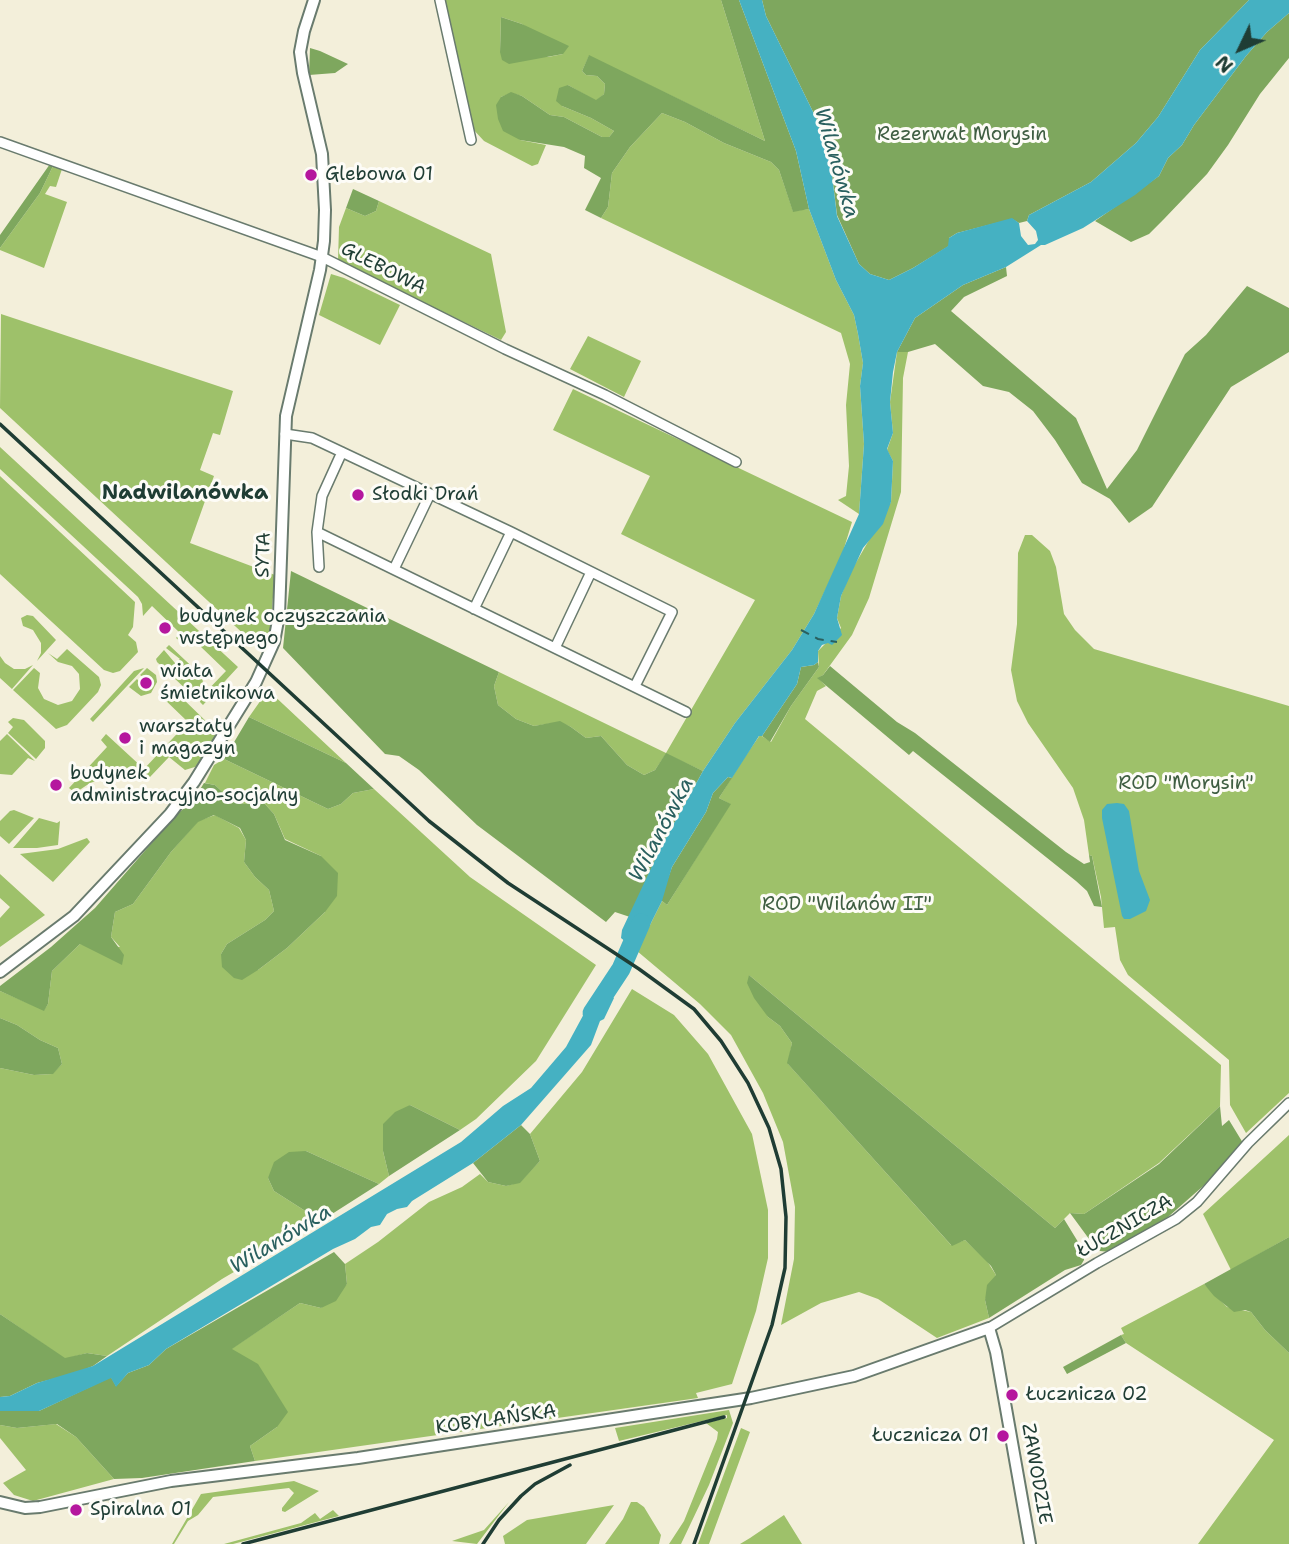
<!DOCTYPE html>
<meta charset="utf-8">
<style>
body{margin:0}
#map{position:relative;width:1289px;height:1544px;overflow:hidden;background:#f3efda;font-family:"Shantell Sans",sans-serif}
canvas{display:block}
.north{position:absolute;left:1205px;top:14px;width:70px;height:70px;-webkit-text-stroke:5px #fdfcf7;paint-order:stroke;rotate:226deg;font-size:19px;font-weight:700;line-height:28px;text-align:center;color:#1f3d34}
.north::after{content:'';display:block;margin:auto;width:24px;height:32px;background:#1f3d34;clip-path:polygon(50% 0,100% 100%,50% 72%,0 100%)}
</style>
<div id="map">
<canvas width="1289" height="1544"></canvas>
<div class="north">N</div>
</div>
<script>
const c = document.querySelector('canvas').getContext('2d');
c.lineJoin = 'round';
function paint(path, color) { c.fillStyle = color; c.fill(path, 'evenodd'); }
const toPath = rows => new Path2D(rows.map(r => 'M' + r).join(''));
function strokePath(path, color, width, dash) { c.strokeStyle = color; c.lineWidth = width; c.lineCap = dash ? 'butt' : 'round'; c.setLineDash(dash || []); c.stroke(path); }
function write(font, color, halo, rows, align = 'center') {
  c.font = font + ' "Shantell Sans",sans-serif'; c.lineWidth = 6; c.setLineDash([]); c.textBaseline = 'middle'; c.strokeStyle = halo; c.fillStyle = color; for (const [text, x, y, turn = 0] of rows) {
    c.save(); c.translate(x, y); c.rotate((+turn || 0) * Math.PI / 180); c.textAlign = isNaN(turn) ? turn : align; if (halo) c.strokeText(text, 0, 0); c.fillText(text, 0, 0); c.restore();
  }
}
paint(toPath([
 [443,0,721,0,765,141,589,56,582,71,586,75,597,76,605,84,604,94,596,101,568,85,562,106,591,118,614,131,609,137,602,137,564,117,550,115,522,96,511,93,501,97,520,140,546,145,538,164,532,166,484,141,472,128],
 [501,17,522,24,563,54,548,57,500,52],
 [662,113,685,122,724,143,771,162,779,170,793,211,809,209,836,280,854,315,858,334,863,363,860,386,864,444,859,514,838,500,846,496,849,466,846,405,850,364,841,333,601,218,608,207,612,173,630,147],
 [53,166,62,169,56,187,50,186,45,194,67,202,44,268,0,250,0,248,40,193],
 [379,201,491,254,506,332,501,340,338,261,339,227,346,208,365,216,376,211],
 [331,274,344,278,400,305,380,345,319,315],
 [1,314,233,391,220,435,213,433,200,470,214,476,190,543,275,575,270,630,263,652,0,408],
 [588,336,641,361,624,397,570,369],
 [897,352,908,352,903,378,901,492,869,598,852,635,823,675,818,678,826,686,817,691,805,719,1221,1065,1220,1106,1159,1163,1084,1214,1070,1213,1055,1228,749,975,768,1017,780,1026,792,1043,788,1064,951,1245,965,1240,987,1261,996,1275,985,1300,989,1318,937,1338,878,1299,859,1292,821,1303,781,1325,794,1259,795,1207,783,1142,763,1093,731,1035,700,1004,637,951,662,901,667,905,730,804,719,798,744,758,760,735,771,742,791,706,819,667,818,651,841,628,837,618,841,596,850,573,891,502,893,461,887,450,893,433,890,402],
 [573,389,852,522,842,555,814,614,792,650,735,723,703,771,666,754,655,770,644,775,627,765,601,736,586,738,571,727,560,722,534,726,516,719,498,705,494,686,499,672,666,753,755,600,621,534,650,476,553,430],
 [0,447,238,667,203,705,200,702,201,697,226,671,200,646,192,644,186,637,180,641,176,638,180,633,152,606,143,616,142,604,138,597,0,469],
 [0,476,135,602,133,627,128,635,136,642,138,652,120,671,113,673,104,670,0,574],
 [1025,535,1032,535,1050,551,1056,567,1064,614,1075,630,1094,649,1289,706,1289,1093,1246,1133,1230,1105,1229,1060,1128,975,1120,960,1115,927,1104,928,1101,897,1092,856,1089,855,1084,820,1073,788,1028,723,1017,701,1011,670,1017,624,1018,553],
 [27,615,33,616,56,640,37,661,41,653,41,643,33,630,23,626,21,618],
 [169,645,202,676,203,683,198,689,189,692,157,662,156,659,164,650,175,663,180,659,166,648],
 [67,649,99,677,101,685,98,692,67,725,56,729,13,690,34,668,40,673,38,688,44,699,58,705,72,701,80,689,79,674,72,666,58,662,48,653,57,659],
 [0,656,5,663,14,669,25,669,33,665,12,689,0,678],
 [144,668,93,722,90,719,134,671],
 [147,668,156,675,157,682,151,693,141,696,129,687,137,679,146,689,152,683,140,675],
 [268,690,346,763,249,717],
 [166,692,178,694,215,730,215,738,198,766,185,770,169,757,150,777,128,775,108,777,90,783,75,793,69,788,107,747,101,740,106,734,144,769,188,722,161,696],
 [13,718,24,720,45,741,45,748,36,759,8,733,13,727,8,722],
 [7,734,35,761,28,758,12,775,0,774,0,741],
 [224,759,328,809,341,804,353,793,374,789,470,877,596,965,536,1061,476,1119,460,1130,410,1105,383,1151,389,1176,379,1184,306,1151,268,1178,274,1191,321,1221,222,1279,107,1356,87,1353,65,1359,0,1314,0,1068,34,1075,52,1074,62,1064,58,1048,40,1040,17,1025,0,1018,0,991,44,1010,48,1004,52,971,80,944,120,947,111,937,115,912,133,904,171,852,198,821,215,815,239,828,246,840,244,862,255,877,269,890,274,911,265,920,227,944,221,954,258,970,287,948,325,912,321,856,285,839,274,814,264,803,244,804,230,799,215,785,205,783,214,765],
 [14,810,34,818,9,844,0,836,0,821,10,811],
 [39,818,57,823,60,821,58,845,37,848,13,848],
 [87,838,90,842,53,882,20,854,58,849],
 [0,874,45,915,0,947,0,918,10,907,0,898],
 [632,989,674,1015,708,1054,752,1134,768,1210,768,1258,756,1311,732,1384,696,1393,698,1398,255,1461,250,1446,277,1427,231,1349,300,1303,321,1308,347,1284,345,1264,378,1242,429,1202,462,1187,480,1174,488,1182,506,1186,520,1182,540,1161,530,1134,582,1072],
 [1289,1135,1289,1237,1231,1270,1203,1214],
 [1204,1284,1227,1307,1251,1312,1265,1330,1289,1353,1289,1544,1198,1544,1274,1440,1126,1343,1121,1335,1124,1334,1121,1328],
 [729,1410,733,1423,709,1485,681,1544,669,1544,684,1521,717,1439,718,1432,706,1423,727,1418,727,1415,619,1441,615,1428],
 [56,1424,76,1437,114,1479,33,1501,14,1495,3,1483,26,1470,0,1438,0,1425,17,1428],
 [741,1428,750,1432,709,1544,698,1544],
 [294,1481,319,1491,285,1512,282,1511,282,1508,294,1493,289,1488,213,1497,198,1515,188,1521,174,1544,172,1544,201,1494],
 [509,1502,477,1544,452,1541,484,1530],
 [631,1502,637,1502,644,1507,661,1535,659,1544,605,1544,623,1519],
 [614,1505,586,1544,505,1544,503,1536,527,1520],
 [333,1510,339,1516,233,1544,224,1544,301,1523,315,1513,320,1519],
 [784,1515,802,1544,740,1544,750,1538]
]), '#9ec16a');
paint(toPath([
 [721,0,739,0,796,151,809,209,793,212,779,170,771,162,724,143,685,122,662,113,630,147,612,173,608,207,601,218,585,210,601,178,584,168,585,156,564,147,520,140,503,131,498,119,496,105,501,97,511,92,522,96,550,115,564,117,602,137,609,137,614,131,591,118,562,106,556,101,559,88,568,85,596,100,604,94,605,84,597,76,586,75,582,71,589,55,765,141],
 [762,0,1249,0,1200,50,1158,117,1136,143,1091,182,1029,215,1027,221,1019,223,1012,219,957,233,949,238,949,246,913,268,889,280,870,274,859,264,837,215,831,167,817,120,766,16],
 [1289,13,1289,58,1260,94,1228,145,1207,174,1164,219,1149,234,1131,242,1095,221,1159,176,1168,158,1182,145,1194,125,1246,56,1267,32],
 [501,17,522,24,569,46,563,54,509,64,502,60,500,52],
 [310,48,320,51,348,64,335,73,309,75],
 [50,164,53,166,40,193,0,248,0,235],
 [353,189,379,201,376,211,365,216,346,208],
 [1006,267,1007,276,964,297,951,311,1076,418,1107,489,1137,450,1185,354,1206,335,1247,286,1289,308,1289,352,1231,387,1152,507,1129,523,1110,499,1082,483,1055,440,1033,411,1009,392,983,386,935,344,908,352,897,352,915,318,963,285],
 [291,571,499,672,494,686,498,705,516,719,534,726,560,721,571,727,586,738,601,736,627,765,644,775,655,770,666,753,703,771,662,845,630,917,615,912,606,922,477,825,419,770,399,756,385,754,283,648],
 [818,662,819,667,791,706,770,742,762,736,797,684,801,667,814,665],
 [830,666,897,722,915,733,1066,852,1084,864,1090,862,1089,855,1092,856,1102,907,1094,906,1087,891,1076,881,913,751,909,755,817,678,823,675],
 [249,717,346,763,374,789,353,793,341,804,328,809,224,759],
 [728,777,732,778,719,798,731,804,667,905,662,901,662,895,672,867,706,812,713,793],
 [204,783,215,785,230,799,244,804,264,803,274,814,285,840,321,856,338,873,337,896,325,912,287,948,258,970,242,980,234,978,222,967,221,954,227,944,265,920,274,911,269,890,255,877,244,862,246,840,240,828,214,815,198,822,171,852,133,904,115,912,111,937,124,955,122,965,80,944,52,971,48,1004,44,1011,0,991,0,986,51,947,95,908,177,814,192,802],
 [749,975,1055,1228,1064,1219,1083,1250,1084,1260,1081,1265,1065,1270,989,1318,985,1300,987,1285,996,1275,991,1266,965,1240,952,1246,787,1063,792,1043,780,1026,768,1017,754,998,747,983],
 [0,1018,17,1025,40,1040,58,1048,62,1064,53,1074,34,1075,0,1068],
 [410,1105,460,1130,389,1176,383,1151,383,1124,395,1112],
 [1220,1106,1222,1126,1229,1120,1243,1143,1210,1180,1168,1217,1110,1252,1100,1251,1092,1243,1070,1213,1084,1214,1159,1164],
 [521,1125,530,1134,540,1161,520,1183,506,1186,488,1182,473,1163],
 [306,1151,379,1184,321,1221,274,1191,268,1178,274,1162,289,1152],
 [1289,1237,1289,1353,1265,1330,1251,1312,1245,1310,1234,1312,1214,1296,1204,1284],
 [334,1252,345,1264,347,1284,336,1301,321,1308,300,1303,232,1349,258,1364,288,1412,277,1427,250,1446,255,1461,142,1478,114,1479,76,1437,57,1424,17,1428,0,1425,0,1411,39,1411,111,1377,116,1386,128,1373,149,1365,166,1349],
 [0,1314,65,1358,87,1353,107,1356,93,1366,76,1373,37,1383,10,1396,0,1397],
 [1121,1335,1126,1343,1067,1374,1063,1367]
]), '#7ea75e');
paint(toPath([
 [739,0,762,0,766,16,817,120,831,167,837,216,859,264,870,274,889,280,913,268,948,246,949,238,957,233,1012,218,1019,223,1021,236,1028,245,1035,244,1038,240,1036,231,1027,221,1029,215,1091,182,1136,143,1158,117,1200,50,1249,0,1289,0,1289,13,1267,32,1246,56,1194,125,1182,145,1168,158,1159,176,1135,195,1083,228,1045,245,1041,245,1006,267,963,285,915,318,897,352,893,372,890,402,893,433,887,449,893,461,891,502,883,524,863,548,841,596,837,618,842,635,832,645,828,643,822,645,818,651,818,662,814,665,801,667,797,684,762,736,759,736,732,778,728,777,713,793,706,812,672,867,662,901,637,951,621,938,622,930,662,845,703,771,735,723,792,650,814,614,859,514,864,444,860,386,863,363,858,334,854,315,836,280,809,209,796,151],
 [1117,803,1124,804,1129,811,1139,871,1150,900,1146,911,1130,919,1124,919,1122,916,1102,818,1102,810,1107,804],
 [599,986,614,998,604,1019,600,1021,591,1045,521,1125,473,1163,412,1201,407,1207,397,1209,387,1214,380,1225,371,1227,355,1239,333,1249,166,1349,149,1365,128,1373,116,1387,111,1378,39,1411,0,1411,0,1397,10,1396,37,1383,93,1366,461,1142,503,1106,531,1088,566,1047]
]), '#45b1c2');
strokePath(toPath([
 [592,1013,621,969,641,923]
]), '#45b1c2', 19);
strokePath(toPath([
 [801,630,818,639,837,642]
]), '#2a605f', 2, [9, 7]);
const minor = toPath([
 [440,0,471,140],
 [0,142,322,257,505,349,605,395,736,462],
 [285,434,312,438,511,532,672,612,635,686],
 [317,532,686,712],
 [319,567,317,532,322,496,342,452],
 [394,569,430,494],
 [474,609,511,532],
 [555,648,591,572],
 [989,1328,1097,1263,1176,1219,1197,1202,1248,1143,1289,1103]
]);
const tertiary = toPath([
 [0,972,74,916,170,814,194,782,256,682,274,642,279,615,286,416,320,270,324,241,325,210,322,154,303,73,300,52,304,31,314,0],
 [0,1502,25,1508,40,1507,171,1481,358,1458,751,1398,854,1376,989,1328,996,1352,1030,1544]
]);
strokePath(minor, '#697b6e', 12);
strokePath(tertiary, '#697b6e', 14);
strokePath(minor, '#fff', 9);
strokePath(tertiary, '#fff', 10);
strokePath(toPath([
 [0,424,429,821,508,883,639,969,694,1009,721,1041,748,1083,769,1128,781,1169,786,1217,785,1268,772,1325,694,1544],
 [243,1544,724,1417],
 [483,1544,499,1520,521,1496,535,1484,570,1465]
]), '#1f3d34', 3.5);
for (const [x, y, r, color] of [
 [311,175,7,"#b5179e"],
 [358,495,7,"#b5179e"],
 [165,628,7,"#b5179e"],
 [146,683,7,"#b5179e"],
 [125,738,7,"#b5179e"],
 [56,785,7,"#b5179e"],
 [1012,1395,7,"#b5179e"],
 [1003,1436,7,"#b5179e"],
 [76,1510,7,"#b5179e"]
]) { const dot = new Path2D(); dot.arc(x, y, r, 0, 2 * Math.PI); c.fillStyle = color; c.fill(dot); strokePath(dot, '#fdfcf7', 2.5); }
write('19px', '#3f5e42', '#fdfcf7', [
 ["Rezerwat Morysin",962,135],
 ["ROD \"Morysin\"",1186,784],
 ["ROD \"Wilanów II\"",847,905]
]);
write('19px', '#1f3d34', '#fdfcf7', [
 ["Glebowa 01",325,175],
 ["Słodki Drań",372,495],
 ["budynek oczyszczania",179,617],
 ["wstępnego",179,639],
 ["wiata",160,672],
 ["śmietnikowa",160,694],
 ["warsztaty",139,727],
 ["i magazyn",139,749],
 ["budynek",70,774],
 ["administracyjno-socjalny",70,796],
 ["Łucznicza 02",1026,1395],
 ["Łucznicza 01",989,1436,"right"],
 ["Spiralna 01",90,1510]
], 'left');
write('19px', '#1f3d34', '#fdfcf7', [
 ["GLEBOWA",383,269,27],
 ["SYTA",264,555,-88],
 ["ŁUCZNICZA",1125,1227,-30],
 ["KOBYLAŃSKA",496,1420,-8],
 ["ZAWODZIE",1036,1474,80]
]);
write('italic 21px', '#2a605f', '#fdfcf7', [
 ["Wilanówka",836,163,74],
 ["Wilanówka",662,830,-62],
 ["Wilanówka",281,1240,-31]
]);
write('bold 21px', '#1f3d34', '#fdfcf7', [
 ["Nadwilanówka",185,494]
]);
</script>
